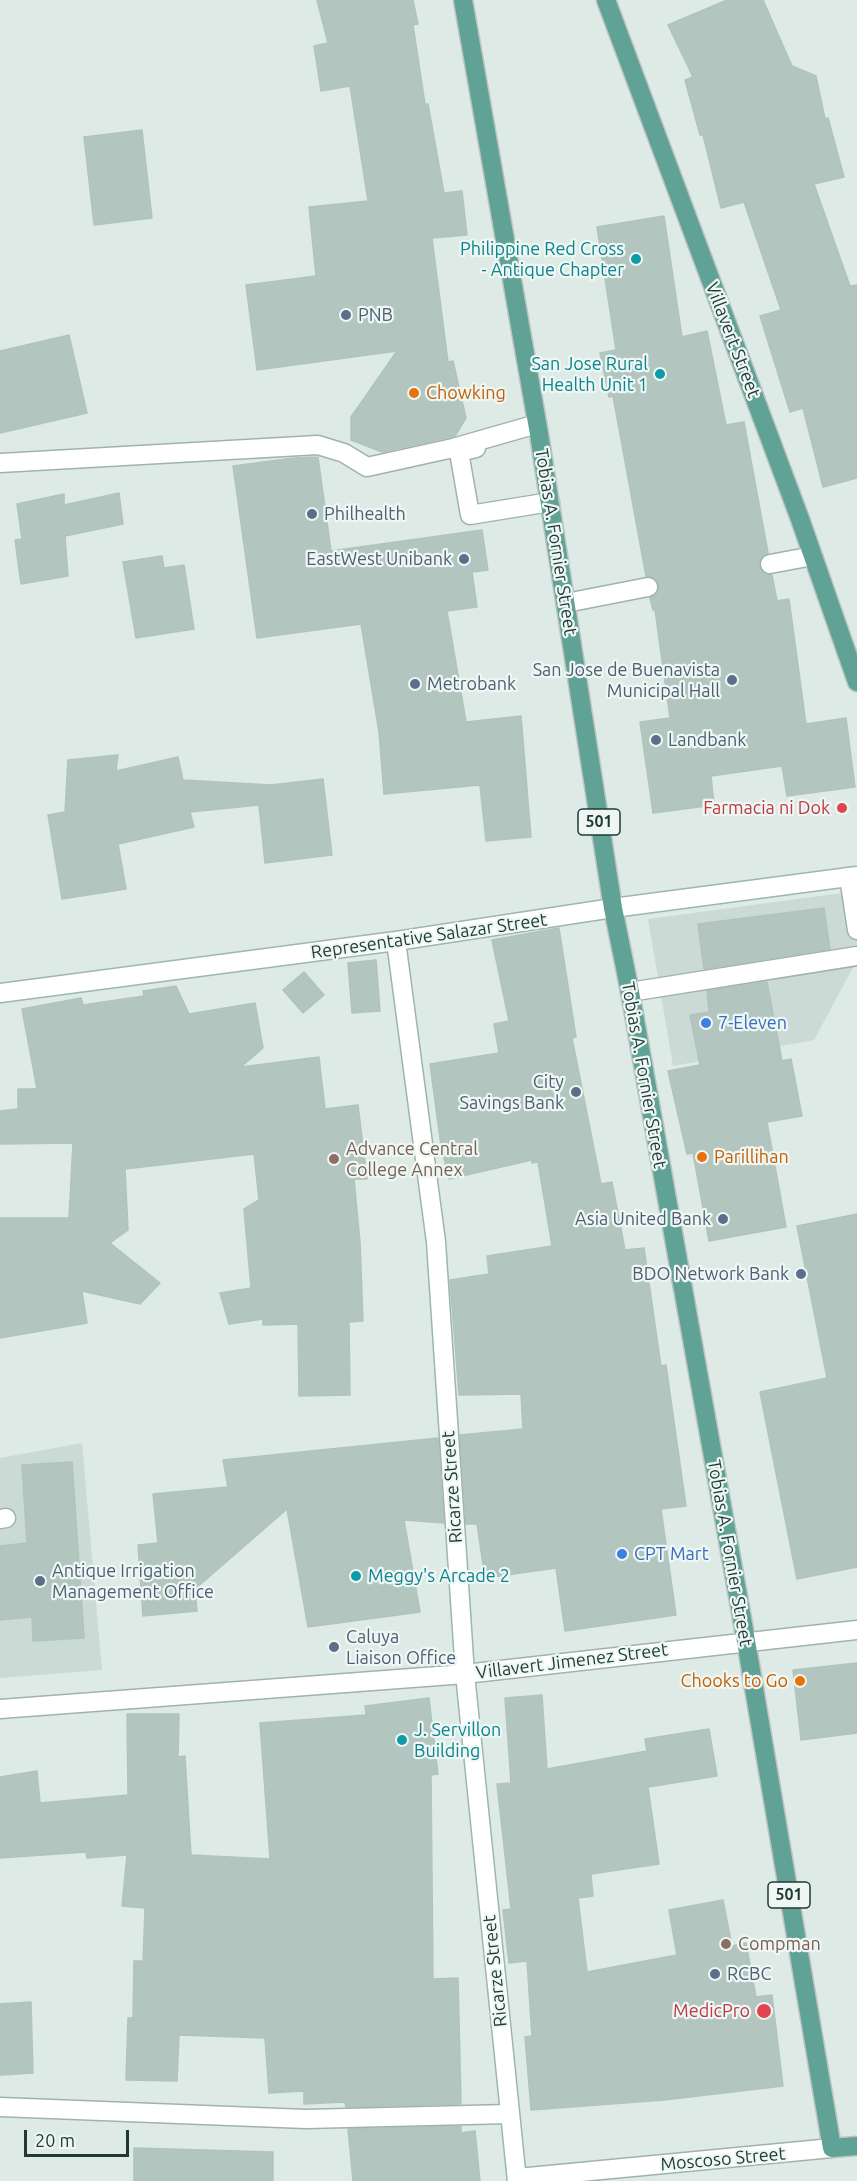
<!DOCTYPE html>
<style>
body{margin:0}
#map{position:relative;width:857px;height:2181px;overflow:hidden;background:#deeae6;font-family:Ubuntu,sans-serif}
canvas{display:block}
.scale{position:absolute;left:24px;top:2130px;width:105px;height:27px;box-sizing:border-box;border:3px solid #1f3a35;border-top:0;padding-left:8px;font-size:18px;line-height:21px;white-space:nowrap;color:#1f3a35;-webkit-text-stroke:4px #eef7f3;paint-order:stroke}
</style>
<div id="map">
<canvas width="857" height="2181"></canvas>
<div class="scale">20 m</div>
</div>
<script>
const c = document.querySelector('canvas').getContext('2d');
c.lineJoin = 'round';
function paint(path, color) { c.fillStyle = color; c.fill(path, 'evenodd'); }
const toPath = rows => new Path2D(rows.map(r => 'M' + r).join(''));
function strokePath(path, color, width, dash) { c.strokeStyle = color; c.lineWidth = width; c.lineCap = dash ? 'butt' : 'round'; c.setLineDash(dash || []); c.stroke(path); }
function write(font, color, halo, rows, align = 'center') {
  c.font = font + ' Ubuntu,sans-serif'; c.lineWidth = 4.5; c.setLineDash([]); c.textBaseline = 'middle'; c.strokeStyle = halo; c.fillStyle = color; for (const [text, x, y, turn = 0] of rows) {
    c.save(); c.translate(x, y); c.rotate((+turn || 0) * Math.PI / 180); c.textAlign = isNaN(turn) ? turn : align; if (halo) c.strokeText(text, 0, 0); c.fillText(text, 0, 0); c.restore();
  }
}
paint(toPath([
 [857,891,857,960,814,1040,673,1066,648,919],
 [82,1443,102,1670,0,1678,0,1458]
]), '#ccdad5');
const building = toPath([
 [317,0,413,0,418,24,413,25,425,104,428,104,444,193,462,191,467,235,432,238,448,362,453,361,466,418,455,436,382,452,351,440,351,417,397,351,257,370,246,285,316,276,309,207,368,201,350,86,321,91,314,46,328,43,317,0],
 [727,0,763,0,792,66,816,76,825,119,828,118,844,177,814,184,850,286,857,285,857,478,823,487,803,408,790,412,760,316,781,310,744,202,721,208,703,135,700,135,685,80,693,77,668,25,727,0],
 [142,130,152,218,94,225,84,137,142,130],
 [664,216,682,337,707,331,726,425,744,422,768,553,760,560,759,567,766,574,772,575,777,601,789,599,806,724,846,718,855,787,787,796,782,766,711,776,714,805,653,813,640,722,670,718,655,610,653,610,650,598,656,595,659,585,656,579,646,576,613,396,609,397,600,353,616,350,597,227,664,216],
 [69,335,87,413,0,433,0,351,69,335],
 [318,457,331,551,482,530,488,570,472,572,477,607,447,611,466,722,521,716,531,837,486,841,480,785,384,794,379,732,361,624,257,638,233,466,294,458,318,457],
 [119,493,123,524,65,536,68,576,21,584,15,540,22,539,17,504,64,494,64,505,119,493],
 [162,556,164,568,184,565,194,629,136,638,123,562,162,556],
 [118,755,116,771,178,757,183,780,271,785,323,779,332,855,265,863,259,805,190,812,194,827,118,844,126,889,62,899,48,815,65,812,68,760,118,755],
 [824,908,830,949,704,969,698,924,824,908],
 [559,928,576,1037,572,1038,601,1184,612,1182,625,1250,644,1248,661,1366,666,1365,686,1506,661,1509,676,1615,565,1631,556,1568,485,1578,477,1524,466,1524,460,1435,523,1429,521,1394,459,1395,450,1280,489,1274,487,1256,552,1246,538,1162,532,1163,532,1160,449,1179,441,1146,430,1064,499,1053,494,1024,509,1021,492,940,559,928],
 [376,960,380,1011,352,1013,348,963,376,960],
 [304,972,324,995,303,1013,283,990,304,972],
 [767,982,782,1061,791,1059,802,1116,767,1122,786,1227,709,1241,693,1153,687,1154,668,1071,700,1065,690,1015,709,1012,707,991,767,982],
 [176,986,189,1014,255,1003,263,1048,241,1067,319,1057,325,1109,358,1105,367,1179,354,1179,360,1242,363,1321,349,1322,350,1395,299,1396,298,1324,263,1325,263,1319,229,1324,220,1293,251,1288,244,1209,259,1200,254,1154,125,1169,128,1230,110,1243,160,1283,140,1304,82,1291,87,1323,0,1338,0,1218,69,1218,73,1143,0,1144,0,1111,18,1109,18,1089,37,1089,22,1009,81,998,83,1005,144,996,143,991,176,986],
 [857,1214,857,1567,797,1579,760,1392,827,1378,797,1226,857,1214],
 [438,1438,444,1523,404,1520,420,1612,308,1627,287,1509,195,1589,197,1611,143,1616,138,1545,158,1543,153,1494,228,1487,223,1460,438,1438],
 [72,1462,84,1638,33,1641,32,1617,0,1620,0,1546,27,1543,22,1465,72,1462],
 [857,1663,857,1733,801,1740,793,1670,857,1663],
 [542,1695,547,1769,647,1751,645,1739,709,1729,717,1776,648,1787,659,1864,591,1874,593,1896,578,1898,587,1972,677,1955,669,1910,723,1900,732,1946,746,1943,756,1997,772,1995,783,2086,664,2100,531,2110,525,2037,532,2036,527,1961,509,1963,503,1910,511,1909,497,1784,511,1783,505,1698,542,1695],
 [429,1698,438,1774,431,1775,433,1979,458,1978,461,2104,346,2107,345,2102,304,2104,304,2091,269,2093,265,2038,179,2035,177,2081,126,2080,128,2018,133,2018,134,1961,143,1961,145,1908,122,1906,127,1855,87,1858,86,1852,0,1858,0,1777,37,1771,40,1803,128,1795,127,1714,179,1714,178,1757,185,1756,191,1855,270,1859,260,1723,366,1715,365,1706,429,1698],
 [31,2002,33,2073,0,2075,0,2004,31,2002],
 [461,2126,461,2133,475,2131,480,2181,353,2181,348,2129,461,2126],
 [134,2148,273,2152,273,2181,134,2181,134,2148]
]);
paint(building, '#b3c5bf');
strokePath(building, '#b0c4bd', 1.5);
const lane = toPath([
 [476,448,459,452,470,515,550,502],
 [0,463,318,445,344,453,367,467,453,448,537,424],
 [770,564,813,556],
 [566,603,648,587],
 [849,877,857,930],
 [630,992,857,956],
 [0,1519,6,1518]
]);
const street = toPath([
 [0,1709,465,1674,857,1630],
 [0,2107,306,2119,509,2114],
 [518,2178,832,2148]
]);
const secondary = toPath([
 [396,941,436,1242,465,1674,517,2181],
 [0,993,396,941,613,908,857,876]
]);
const primary = toPath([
 [463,0,539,434,613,908,630,992,746,1641,832,2148,857,2146],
 [606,0,800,519,857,682]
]);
strokePath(lane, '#a1b2ad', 21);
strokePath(street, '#a1b2ad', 21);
strokePath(secondary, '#9db6af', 21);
strokePath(primary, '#bcc4c2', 21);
strokePath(lane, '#fff', 18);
strokePath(street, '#fff', 18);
strokePath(secondary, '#fff', 18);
strokePath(primary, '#60a296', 18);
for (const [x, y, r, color] of [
 [636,259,6,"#0f9aa8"],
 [346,315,6,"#5c6f8a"],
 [660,374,6,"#0f9aa8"],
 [414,393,6,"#e8710a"],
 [312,514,6,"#5c6f8a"],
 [464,559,6,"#5c6f8a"],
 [732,680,6,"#5c6f8a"],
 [415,684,6,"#5c6f8a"],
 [656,740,6,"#5c6f8a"],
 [842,808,6,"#e0444e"],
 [706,1023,6,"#3f7fe0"],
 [576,1092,6,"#5c6f8a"],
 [702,1157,6,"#e8710a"],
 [334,1159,6,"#8d6e63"],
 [723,1219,6,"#5c6f8a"],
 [801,1274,6,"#5c6f8a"],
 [622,1554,6,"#3f7fe0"],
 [356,1576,6,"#0f9aa8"],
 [40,1581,6,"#5c6f8a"],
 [334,1647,6,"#5c6f8a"],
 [800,1681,6,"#e8710a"],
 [402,1740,6,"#0f9aa8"],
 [726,1944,6,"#8d6e63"],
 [715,1974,6,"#5c6f8a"],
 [764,2011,8,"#e0444e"]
]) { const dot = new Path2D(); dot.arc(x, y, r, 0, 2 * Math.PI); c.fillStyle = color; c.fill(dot); strokePath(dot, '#eef7f3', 2); }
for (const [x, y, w] of [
 [599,822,42],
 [789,1895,42]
]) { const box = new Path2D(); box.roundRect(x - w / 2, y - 13, w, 26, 4.5); c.fillStyle = '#eef7f3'; c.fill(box); strokePath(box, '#1f3a35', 1.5); }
write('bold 16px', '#1f3a35', null, [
 ["501",599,822],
 ["501",789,1895]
]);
write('18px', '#0d838f', '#eef7f3', [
 ["Philippine Red Cross",624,249],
 ["- Antique Chapter",624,270],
 ["San Jose Rural",648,364],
 ["Health Unit 1",648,385],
 ["Meggy's Arcade 2",368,1576,"left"],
 ["J. Servillon",414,1730,"left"],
 ["Building",414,1751,"left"]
], 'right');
write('18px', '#4e5e75', '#eef7f3', [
 ["PNB",358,315],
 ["Philhealth",324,514],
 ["EastWest Unibank",452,559,"right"],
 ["San Jose de Buenavista",720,670,"right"],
 ["Municipal Hall",720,691,"right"],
 ["Metrobank",427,684],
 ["Landbank",668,740],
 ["City",564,1082,"right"],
 ["Savings Bank",564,1103,"right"],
 ["Asia United Bank",711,1219,"right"],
 ["BDO Network Bank",789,1274,"right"],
 ["Antique Irrigation",52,1571],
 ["Management Office",52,1592],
 ["Caluya",346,1637],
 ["Liaison Office",346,1658],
 ["RCBC",727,1974]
], 'left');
write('18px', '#1f3a35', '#eef7f3', [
 ["Villavert Street",733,340,69],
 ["Tobias A. Fornier Street",556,542,81],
 ["Representative Salazar Street",429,936,-8],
 ["Tobias A. Fornier Street",644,1075,80],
 ["Ricarze Street",452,1487,-94],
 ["Tobias A. Fornier Street",730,1553,80],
 ["Villavert Jimenez Street",572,1661,-7],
 ["Ricarze Street",495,1971,-96],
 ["Moscoso Street",723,2159,-5]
]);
write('18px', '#c56008', '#eef7f3', [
 ["Chowking",426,393],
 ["Parillihan",714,1157],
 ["Chooks to Go",788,1681,"right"]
], 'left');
write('18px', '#be3a42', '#eef7f3', [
 ["Farmacia ni Dok",830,808],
 ["MedicPro",750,2011]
], 'right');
write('18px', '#366cbe', '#eef7f3', [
 ["7-Eleven",718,1023],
 ["CPT Mart",634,1554]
], 'left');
write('18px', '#785e54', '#eef7f3', [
 ["Advance Central",346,1149],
 ["College Annex",346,1170],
 ["Compman",738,1944]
], 'left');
</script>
